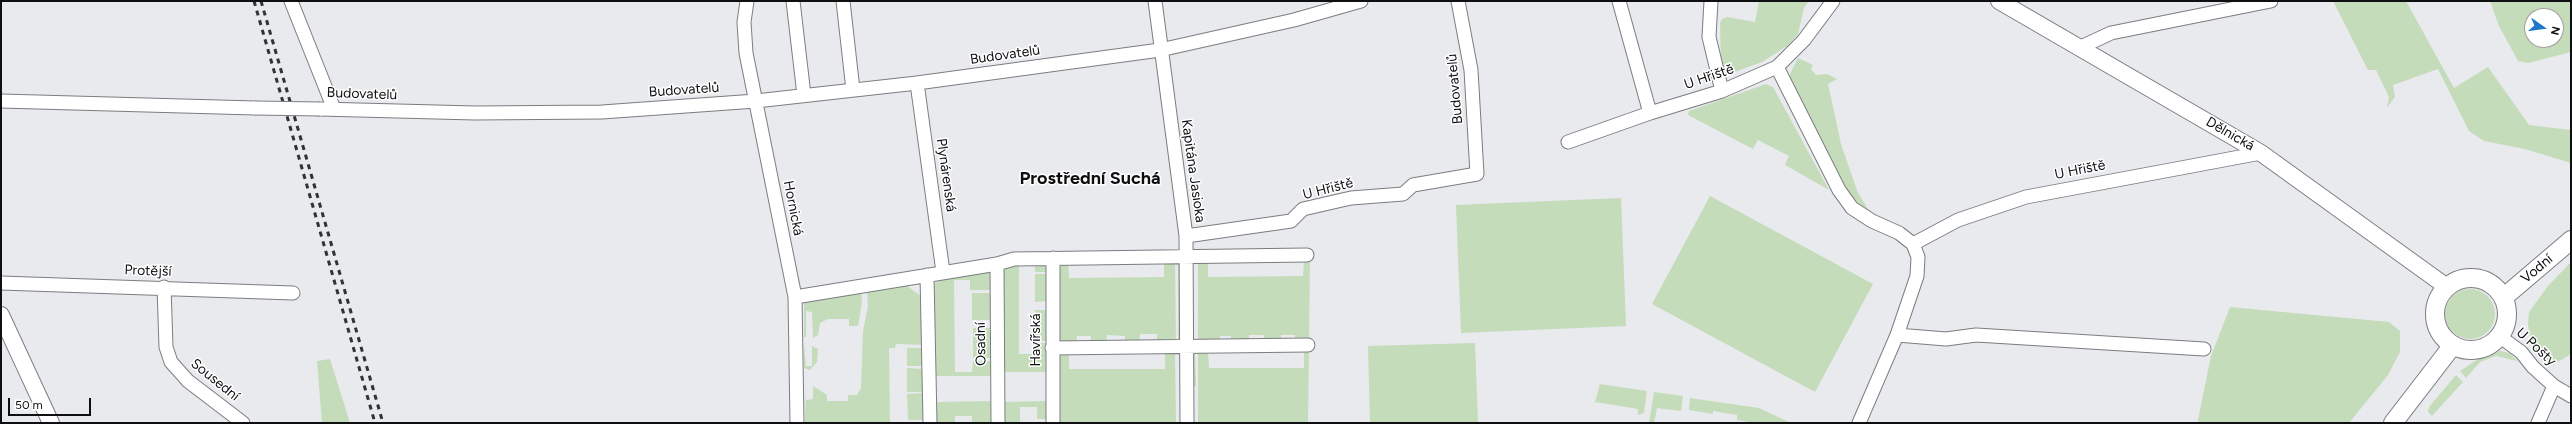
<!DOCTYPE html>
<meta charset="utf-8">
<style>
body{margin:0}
#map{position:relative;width:2572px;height:424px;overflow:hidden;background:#e8eaee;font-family:Figtree,sans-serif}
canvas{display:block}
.frame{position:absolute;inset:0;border:2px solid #0e0f10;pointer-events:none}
.north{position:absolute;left:2524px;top:8px;width:40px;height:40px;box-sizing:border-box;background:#fff;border:1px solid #9f9f9f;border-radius:50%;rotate:104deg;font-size:11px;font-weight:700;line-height:16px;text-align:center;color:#0e0f10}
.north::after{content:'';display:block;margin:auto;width:14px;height:18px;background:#1e78c5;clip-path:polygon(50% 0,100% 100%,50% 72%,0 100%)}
.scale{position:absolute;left:8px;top:398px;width:83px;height:18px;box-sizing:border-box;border:2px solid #0e0f10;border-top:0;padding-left:5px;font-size:12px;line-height:14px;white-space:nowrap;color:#0e0f10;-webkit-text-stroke:3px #fff;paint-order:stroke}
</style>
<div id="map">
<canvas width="2572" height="424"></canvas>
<div class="frame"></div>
<div class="north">N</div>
<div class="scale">50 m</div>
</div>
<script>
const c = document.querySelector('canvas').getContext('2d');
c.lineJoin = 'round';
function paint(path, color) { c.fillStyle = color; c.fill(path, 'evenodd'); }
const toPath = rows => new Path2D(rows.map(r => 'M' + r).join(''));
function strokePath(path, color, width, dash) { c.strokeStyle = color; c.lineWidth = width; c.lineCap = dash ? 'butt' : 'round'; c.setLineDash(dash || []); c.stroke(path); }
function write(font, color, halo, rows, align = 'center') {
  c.font = font + ' Figtree,sans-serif'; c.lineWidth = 3; c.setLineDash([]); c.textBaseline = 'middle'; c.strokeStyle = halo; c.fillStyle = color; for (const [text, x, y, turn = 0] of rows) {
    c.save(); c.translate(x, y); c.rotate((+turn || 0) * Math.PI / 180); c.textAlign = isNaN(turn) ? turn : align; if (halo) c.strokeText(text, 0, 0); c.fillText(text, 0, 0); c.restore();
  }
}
paint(toPath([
 [1759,1,1809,1,1804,8,1798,34,1787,46,1762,62,1729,74,1721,68,1720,23,1722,19,1727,17,1755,22],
 [2333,1,2406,1,2454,88,2488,67,2529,125,2571,130,2571,163,2525,149,2484,141,2469,131,2438,69,2393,85,2395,97,2387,108,2389,97,2376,70,2368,70],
 [2490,1,2571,1,2571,52,2528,63,2518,61,2499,26],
 [2532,16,2556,16,2556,40,2532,40],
 [1798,58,1813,65,1811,69,1816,75,1827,74,1837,79,1828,84,1841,144,1858,193,1868,209,1876,215,1865,210,1849,193,1790,87,1790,74],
 [1766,84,1773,87,1829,190,1785,165,1789,156,1758,140,1753,149,1688,115,1689,111],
 [1710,196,1873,284,1815,392,1652,304],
 [1621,198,1626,326,1461,333,1456,205],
 [1175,258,1176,344,1157,344,1157,334,1140,334,1139,344,1125,344,1125,336,1107,335,1106,346,1090,346,1091,336,1077,336,1076,346,1057,342,1058,265,1068,262,1069,278,1164,277,1164,260],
 [1178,258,1180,260,1182,341,1178,344],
 [1310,258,1309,343,1295,343,1295,335,1281,335,1281,343,1264,342,1264,335,1249,335,1249,342,1231,343,1231,336,1220,336,1219,344,1198,345,1198,261,1208,261,1208,277,1303,276,1304,260],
 [1046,260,1048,272,1035,272,1035,262,1019,262,1019,354,1035,354,1035,343,1049,343,1049,372,1001,372,1001,267,1017,261],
 [2571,262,2571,354,2553,365,2533,348,2528,325,2529,312,2548,286],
 [992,270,994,290,970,290,970,280,954,280,955,372,972,372,973,361,994,361,995,376,933,376,934,284,943,278],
 [1035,274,1048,274,1048,301,1035,302],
 [902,282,922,297,925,345,896,344,895,348,889,348,890,423,805,423,806,382,806,400,813,399,813,386,827,395,827,401,848,401,848,395,857,395,861,388,863,331,868,306,867,289],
 '2445 314a25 25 0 1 1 50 0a25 25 0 1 1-50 0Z',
 [861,291,862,302,858,326,849,326,849,319,828,319,820,323,818,335,813,338,812,312,806,311,806,337,804,337,804,299],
 [972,293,993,293,993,320,972,320],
 [2230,307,2389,322,2400,331,2400,352,2388,375,2349,423,2199,423,2198,420,2211,356],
 [1035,310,1048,310,1049,341,1035,341],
 [973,328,993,328,994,358,973,358],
 [804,343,806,366,812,366,812,346,818,349,817,362,810,370,804,368],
 [1475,343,1478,423,1370,423,1368,346],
 [907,348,925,348,926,366,907,366],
 [1198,351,1208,352,1209,368,1304,368,1304,351,1309,351,1308,423,1198,423],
 [2500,351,2510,353,2517,361,2496,356,2480,362,2466,378,2460,371,2475,361],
 [1165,352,1175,352,1176,423,1057,423,1059,354,1069,353,1069,369,1165,369],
 [1192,352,1195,352,1196,386,1192,386],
 [330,359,350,423,322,423,317,361],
 [907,368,924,369,925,392,907,392],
 [2456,375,2463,382,2432,416,2428,412,2429,407],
 [1600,384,1647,391,1644,413,1638,415,1638,409,1595,402],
 [1654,392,1683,396,1681,411,1657,408,1654,423,1649,423],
 [924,393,925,420,908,420,907,394],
 [1690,398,1759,408,1791,423,1755,423,1737,420,1737,415,1713,411,1713,414,1689,410],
 [991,401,994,423,972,423,972,416,955,416,955,423,934,423,935,406,938,402],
 [1048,401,1050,419,1037,419,1037,407,1020,407,1020,423,1002,423,1003,402]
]), '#c5dcba');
const minor = toPath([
 [291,1,334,109],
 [747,1,744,22,746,53,795,297,797,423],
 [793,1,804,95],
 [843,1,853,90],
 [1155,1,1186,236,1187,423],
 [1619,1,1650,113],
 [1711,1,1709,37,1722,91],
 [2081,47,2111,33,2271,1],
 [1777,67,1839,190,1852,208,1872,221,1899,233,1913,244,1918,257,1917,276,1897,335,1859,423],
 [917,83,943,272],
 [1,101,255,108],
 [320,109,475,113,602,112,756,101,917,83,1160,50,1294,20,1361,1],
 [1568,142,1650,113,1722,91,1777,67,1804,40,1833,1],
 [1186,236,1291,221,1303,209,1351,198,1403,194,1413,185,1477,174,1471,70,1458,1],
 [1913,244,1958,220,2026,197,2261,153],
 [997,264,998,423],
 [927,275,930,423],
 [1,283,293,293],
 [164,287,166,347,171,362,188,381,243,423],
 [795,297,997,264,1014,259,1307,255],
 [1897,335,1946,339,1976,335,2204,349],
 [2499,336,2521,352,2533,367,2554,386,2571,396],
 [1052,348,1308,345],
 [1053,423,1053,258],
 [2538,423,2554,386]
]);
const tertiary = toPath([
 [1999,1,2261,153,2447,287],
 [1,315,51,423]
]);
const secondary = toPath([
 '2435 314a36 36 0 1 1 72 0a36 36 0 1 1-72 0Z',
 [2503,298,2571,240],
 [2393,423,2453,345]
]);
strokePath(minor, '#7b7d81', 15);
strokePath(tertiary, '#7b7d81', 18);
strokePath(secondary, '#7b7d81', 20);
strokePath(minor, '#fff', 13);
strokePath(tertiary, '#fff', 16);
strokePath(secondary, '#fff', 18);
strokePath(toPath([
 [254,1,375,423],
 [261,1,383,423]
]), '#313234', 3, [5, 5]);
const minorBridge = toPath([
 [255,108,320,109]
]);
strokePath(minorBridge, '#7b7d81', 15, []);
strokePath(minorBridge, '#fff', 13);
write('14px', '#0e0f10', '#fff', [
 ["Budovatelů",1005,55,-8],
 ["U Hřiště",1709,77,-19],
 ["Budovatelů",1455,89,-95],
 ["Budovatelů",684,90,-4],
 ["Budovatelů",362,94,2],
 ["Dělnická",2230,134,30],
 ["U Hřiště",2080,170,-11],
 ["Kapitána Jasioka",1193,171,82],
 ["Plynárenská",946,175,82],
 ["U Hřiště",1328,189,-14],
 ["Hornická",793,208,79],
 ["Vodní",2537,269,-40],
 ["Protější",148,271,2],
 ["Havířská",1036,340,-90],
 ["Osadní",981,344,-91],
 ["U Pošty",2536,347,43],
 ["Sousední",215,380,39]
]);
write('bold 18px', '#0e0f10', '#fff', [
 ["Prostřední Suchá",1090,179]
]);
</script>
